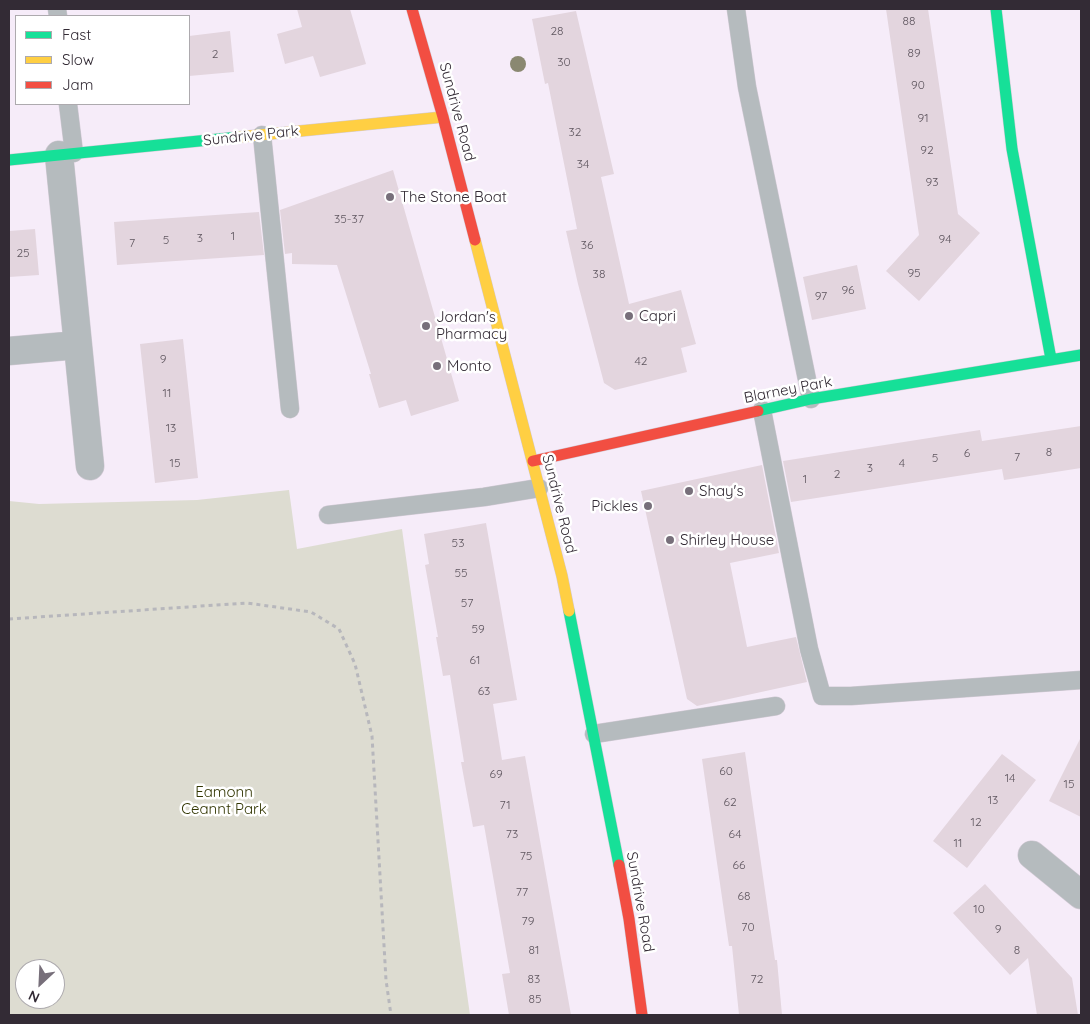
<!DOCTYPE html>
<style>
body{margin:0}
#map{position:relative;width:1090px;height:1024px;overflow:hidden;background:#f6ecf9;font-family:Quicksand,sans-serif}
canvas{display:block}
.frame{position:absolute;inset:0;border:10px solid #332b35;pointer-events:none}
.legend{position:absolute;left:15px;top:15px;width:175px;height:90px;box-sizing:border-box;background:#fff;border:1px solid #adaaae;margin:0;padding:6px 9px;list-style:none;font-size:15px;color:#332b35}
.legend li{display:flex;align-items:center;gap:10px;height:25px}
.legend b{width:25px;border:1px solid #adaaae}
.north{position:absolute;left:15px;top:959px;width:50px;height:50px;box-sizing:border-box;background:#fff;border:1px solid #adaaae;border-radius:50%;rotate:205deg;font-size:14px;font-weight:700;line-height:20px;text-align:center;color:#332b35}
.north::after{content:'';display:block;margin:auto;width:18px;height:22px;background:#776f7a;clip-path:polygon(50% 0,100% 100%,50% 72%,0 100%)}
</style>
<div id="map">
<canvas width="1090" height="1024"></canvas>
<div class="frame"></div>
<ul class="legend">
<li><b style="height:6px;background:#16e098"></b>Fast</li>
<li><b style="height:6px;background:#ffcf43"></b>Slow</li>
<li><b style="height:6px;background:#f24e42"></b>Jam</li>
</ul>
<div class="north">N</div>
</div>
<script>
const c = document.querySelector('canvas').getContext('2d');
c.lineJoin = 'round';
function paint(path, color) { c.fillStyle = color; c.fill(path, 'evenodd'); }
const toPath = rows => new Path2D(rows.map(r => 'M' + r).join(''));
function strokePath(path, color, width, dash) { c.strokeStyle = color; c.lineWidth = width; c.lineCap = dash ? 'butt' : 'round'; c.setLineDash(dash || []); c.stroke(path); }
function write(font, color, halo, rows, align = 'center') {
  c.font = font + ' Quicksand,sans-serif'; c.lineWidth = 5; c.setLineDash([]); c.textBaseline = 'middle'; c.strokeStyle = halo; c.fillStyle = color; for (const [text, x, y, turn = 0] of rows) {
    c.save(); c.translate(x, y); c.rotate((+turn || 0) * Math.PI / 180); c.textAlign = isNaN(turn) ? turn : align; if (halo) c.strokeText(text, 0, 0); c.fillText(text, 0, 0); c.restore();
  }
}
paint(toPath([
 [289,490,297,549,402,529,470,1015,9,1015,9,501,39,504,197,500],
 [25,969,55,969,55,999,25,999]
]), '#dddcd1');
paint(toPath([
 [297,9,350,9,366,64,320,77,313,56,285,64,277,34,302,27],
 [886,9,928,9,958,214,980,233,919,301,886,271,919,235],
 [576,11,614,174,601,177,629,304,681,290,696,344,681,348,687,372,615,390,604,383,578,284,566,231,577,229,548,83,545,84,532,19],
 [230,31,234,72,189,76,189,36],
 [393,170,459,401,411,416,406,400,379,408,369,374,371,374,337,265,292,264,292,253,285,254,280,210],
 [259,212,264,255,117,265,114,222],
 [35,229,39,275,9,277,9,231],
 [857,265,866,309,812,320,803,277],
 [183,339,198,478,155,483,140,344],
 [1081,426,1081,468,1004,480,1002,469,791,502,783,461,980,430,982,441],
 [762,465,779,553,730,563,747,647,796,637,807,682,697,706,687,699,641,491],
 [486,523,517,700,493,704,502,760,525,756,571,1015,509,1015,502,974,510,973,484,825,473,827,461,762,464,762,450,675,443,676,436,637,438,637,425,565,429,564,424,534],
 [1081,737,1081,817,1049,801],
 [745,752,775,960,777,960,782,1015,739,1015,732,946,729,946,702,759],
 [1002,754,1036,780,967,868,933,841],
 [985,884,1072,978,1078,1015,1037,1015,1028,958,1010,975,953,913]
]), '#e3d5de');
const lane = toPath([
 [57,9,58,16],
 [736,9,747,87,811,399],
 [68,104,74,153],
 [262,135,290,409],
 [762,410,809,649,822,696,851,696,1081,680],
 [328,515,484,497,539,488],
 [594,734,776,706]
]);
const street = toPath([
 [59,155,90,466],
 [9,351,78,345],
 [1032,855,1081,895]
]);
const fast = toPath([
 [996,9,1012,149,1051,359],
 [9,160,239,137],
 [758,411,811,399,1081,355],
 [569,611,619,865]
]);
const slow = toPath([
 [239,137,443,117],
 [475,240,562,576,569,611]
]);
const jam = toPath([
 [412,9,443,117,475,240],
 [533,461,758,411],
 [619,865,629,919,642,1015]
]);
strokePath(lane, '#d2cad5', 19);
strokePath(street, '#d2cad5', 29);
strokePath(fast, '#d2cad5', 12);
strokePath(slow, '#d2cad5', 12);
strokePath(jam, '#d2cad5', 12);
strokePath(toPath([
 [9,619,247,603,311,612,339,629,355,664,372,736,386,980,391,1015]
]), '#b7b7bc', 3, [4, 4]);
strokePath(lane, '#b5bbbe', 18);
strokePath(street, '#b5bbbe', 28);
strokePath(fast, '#16e098', 11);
strokePath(slow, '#ffcf43', 11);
strokePath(jam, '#f24e42', 11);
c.fillStyle = '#8a8871';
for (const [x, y] of [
 [518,64]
]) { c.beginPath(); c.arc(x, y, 8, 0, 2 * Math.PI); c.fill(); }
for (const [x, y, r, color] of [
 [390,197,5,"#776f7a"],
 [629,316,5,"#776f7a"],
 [426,326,5,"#776f7a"],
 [437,366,5,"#776f7a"],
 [689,491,5,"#776f7a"],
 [648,506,5,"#776f7a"],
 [670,540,5,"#776f7a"]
]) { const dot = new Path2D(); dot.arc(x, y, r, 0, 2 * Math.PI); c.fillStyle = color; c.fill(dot); strokePath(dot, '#fff', 2); }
write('12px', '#5f565f', null, [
 ["88",909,21],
 ["28",557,31],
 ["89",914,53],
 ["2",215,54],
 ["30",564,62],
 ["90",918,85],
 ["91",923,118],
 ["32",575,132],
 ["92",927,150],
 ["34",583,164],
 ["93",932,182],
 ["35-37",349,219],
 ["1",233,236],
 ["3",200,238],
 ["94",945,239],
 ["5",166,240],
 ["7",132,243],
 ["36",587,245],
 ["25",23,253],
 ["95",914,273],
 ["38",599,274],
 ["96",848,290],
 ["97",821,296],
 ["9",163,359],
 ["42",641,361],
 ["11",167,393],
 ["13",171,428],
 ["8",1049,452],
 ["6",967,453],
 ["7",1017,457],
 ["5",935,458],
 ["15",175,463],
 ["4",902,463],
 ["3",870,468],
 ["2",837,474],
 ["1",805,479],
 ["53",458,543],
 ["55",461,573],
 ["57",467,603],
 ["59",478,629],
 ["61",475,660],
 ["63",484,691],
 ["60",726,771],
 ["69",496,774],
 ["14",1010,778],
 ["15",1069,784],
 ["13",993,800],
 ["62",730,802],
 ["71",505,805],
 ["12",976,822],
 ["73",512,834],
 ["64",735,834],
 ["11",958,843],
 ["75",526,856],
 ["66",739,865],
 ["77",522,892],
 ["68",744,896],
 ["10",979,909],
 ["79",528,921],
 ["70",748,927],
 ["9",998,929],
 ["81",534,950],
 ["8",1017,950],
 ["83",534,979],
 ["72",757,979],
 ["85",535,999]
]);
write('15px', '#332b35', '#fff', [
 ["Sundrive Road",457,112,75],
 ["Sundrive Park",251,136,-6],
 ["Blarney Park",788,390,-11],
 ["Sundrive Road",559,504,76],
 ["Sundrive Road",640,902,80]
]);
write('15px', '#332b35', '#fff', [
 ["The Stone Boat",400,197],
 ["Capri",639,316],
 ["Jordan's",436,317],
 ["Pharmacy",436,334],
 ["Monto",447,366],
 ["Shay's",699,491],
 ["Pickles",638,506,"right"],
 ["Shirley House",680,540]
], 'left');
write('15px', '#323602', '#fff', [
 ["Eamonn",224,792],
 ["Ceannt Park",224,809]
]);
</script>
